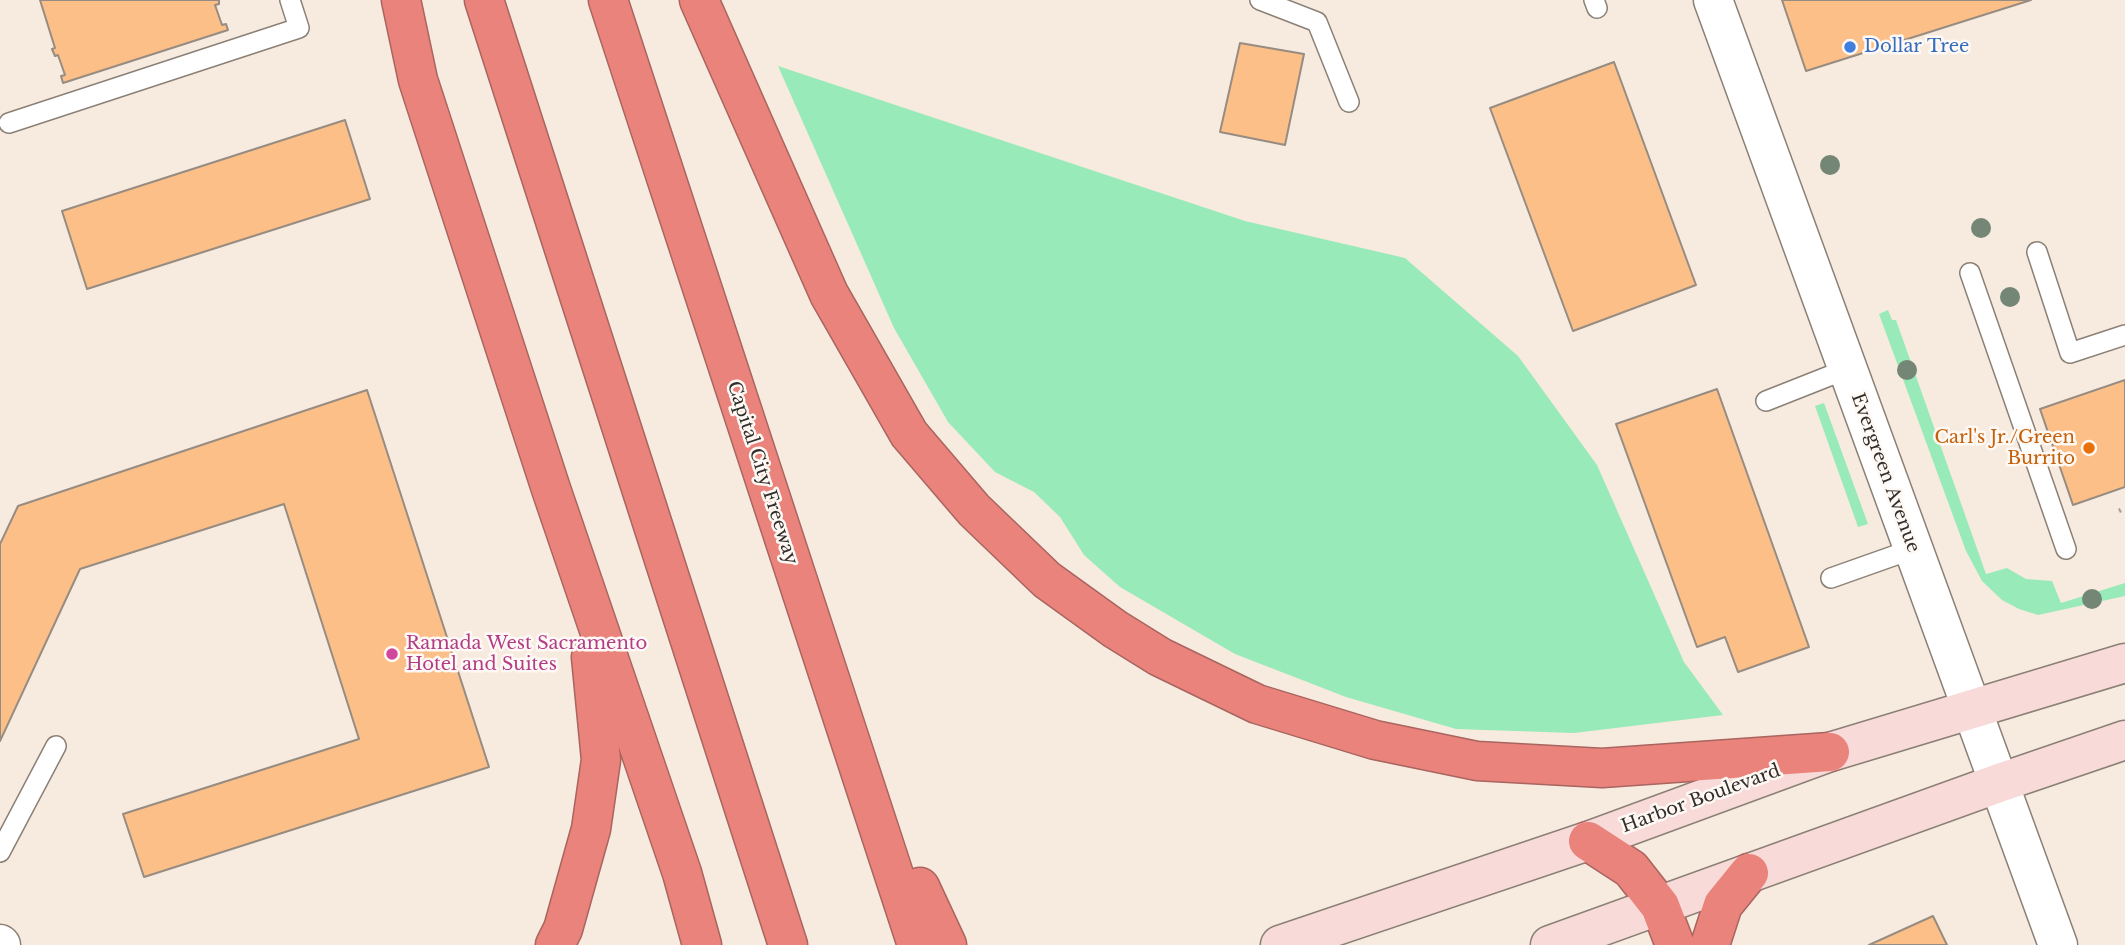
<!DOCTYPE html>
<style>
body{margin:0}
canvas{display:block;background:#f7eadf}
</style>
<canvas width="2125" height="945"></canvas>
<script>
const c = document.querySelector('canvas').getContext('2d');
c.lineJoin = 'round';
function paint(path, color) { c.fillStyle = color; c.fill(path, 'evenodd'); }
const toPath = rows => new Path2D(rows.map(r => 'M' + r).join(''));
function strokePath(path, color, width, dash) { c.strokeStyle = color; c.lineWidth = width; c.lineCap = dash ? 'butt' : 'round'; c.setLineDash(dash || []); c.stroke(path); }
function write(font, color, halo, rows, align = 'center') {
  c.font = font + ' "Libre Baskerville",serif'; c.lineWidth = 5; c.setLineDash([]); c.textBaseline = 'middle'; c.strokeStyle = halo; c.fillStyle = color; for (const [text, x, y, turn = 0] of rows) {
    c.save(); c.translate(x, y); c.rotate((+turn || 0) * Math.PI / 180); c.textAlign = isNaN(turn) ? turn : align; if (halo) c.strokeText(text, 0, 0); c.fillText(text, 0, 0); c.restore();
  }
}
paint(toPath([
 [778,66,1245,221,1405,258,1518,356,1597,465,1684,662,1723,715,1574,733,1456,729,1346,697,1235,654,1120,587,1084,555,1060,517,1034,492,995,472,948,422,894,328],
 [1888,310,1892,320,1896,320,1986,574,2007,568,2026,579,2052,581,2061,603,2125,583,2125,596,2038,615,2019,609,2002,600,1982,581,1966,551,1879,314],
 [1824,403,1868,524,1858,527,1815,406]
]), '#99eab9');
const building = toPath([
 [40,0,219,0,219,4,215,5,222,25,226,24,228,30,63,83,61,76,65,75,58,55,55,56,52,49,55,48,40,0],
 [1782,0,2031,0,1806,71,1782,0],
 [1240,43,1304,54,1285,145,1220,132,1240,43],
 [1614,62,1696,285,1573,331,1490,108,1614,62],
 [345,120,370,199,87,289,62,211,345,120],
 [2125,380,2125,487,2073,505,2040,409,2125,380],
 [1717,389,1809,647,1738,672,1725,637,1697,647,1616,424,1717,389],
 [367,390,489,767,144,877,123,814,359,739,284,504,80,569,0,741,0,544,18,506,367,390],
 [1933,916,1947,945,1869,945,1933,916]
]);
paint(building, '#fcbf87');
strokePath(building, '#978c82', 2);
const service = toPath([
 [1260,0,1317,22,1349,102],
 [1594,0,1597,8],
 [9,123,299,28,290,0],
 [2037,252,2070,353,2125,335],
 [1970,273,2066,549],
 [1766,401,1847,369],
 [1831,578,1913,549],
 [0,852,56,746]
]);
const minor = toPath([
 [0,944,1,945]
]);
const tertiary = toPath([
 [1713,0,2058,945]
]);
const secondary = toPath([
 [1280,945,1588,841,1830,752,2125,663],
 [1550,945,1999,783,2125,740]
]);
const motorway = toPath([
 [401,0,418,80,551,489,682,873,702,945],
 [484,0,788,945],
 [608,0,917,945],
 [699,0,829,294,909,434,974,510,1047,580,1115,629,1160,657,1257,704,1375,740,1477,761,1602,768,1830,752],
 [1588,841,1631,869,1660,906,1675,945],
 [920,887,947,945],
 [555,945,563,929,591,829,601,760,591,657],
 [1710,945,1723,905,1749,873]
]);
strokePath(service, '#8b8076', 22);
strokePath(minor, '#8b8076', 41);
strokePath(tertiary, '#8b8076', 41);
strokePath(secondary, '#8b8076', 41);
strokePath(motorway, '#a9655f', 41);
strokePath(toPath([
 [2119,511,2125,508]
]), '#a89e96', 4.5, [2, 5]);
strokePath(service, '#fff', 19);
strokePath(minor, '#fff', 38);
strokePath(tertiary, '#fff', 38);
strokePath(secondary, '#f8dad8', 38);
strokePath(motorway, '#e9837c', 38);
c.fillStyle = '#748675';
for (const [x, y] of [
 [1830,165],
 [1981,228],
 [2010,297],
 [1907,370],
 [2092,599]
]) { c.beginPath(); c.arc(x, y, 10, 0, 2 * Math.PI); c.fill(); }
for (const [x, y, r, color] of [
 [1850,47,7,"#3f7fe0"],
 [2089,448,7,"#e8710a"],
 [392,654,7,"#d1479c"]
]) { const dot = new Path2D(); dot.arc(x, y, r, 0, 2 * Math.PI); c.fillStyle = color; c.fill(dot); strokePath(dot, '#fef9f5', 2.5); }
write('18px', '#366cbe', '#fef9f5', [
 ["Dollar Tree",1864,47]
], 'left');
write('18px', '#c56008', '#fef9f5', [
 ["Carl's Jr./Green",2075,438],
 ["Burrito",2075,459]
], 'right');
write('18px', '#332e2a', '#fef9f5', [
 ["Capital City Freeway",762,473,72],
 ["Evergreen Avenue",1885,473,70],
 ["Harbor Boulevard",1701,799,-20]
]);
write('18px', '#b23c85', '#fef9f5', [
 ["Ramada West Sacramento",406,644],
 ["Hotel and Suites",406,665]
], 'left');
</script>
